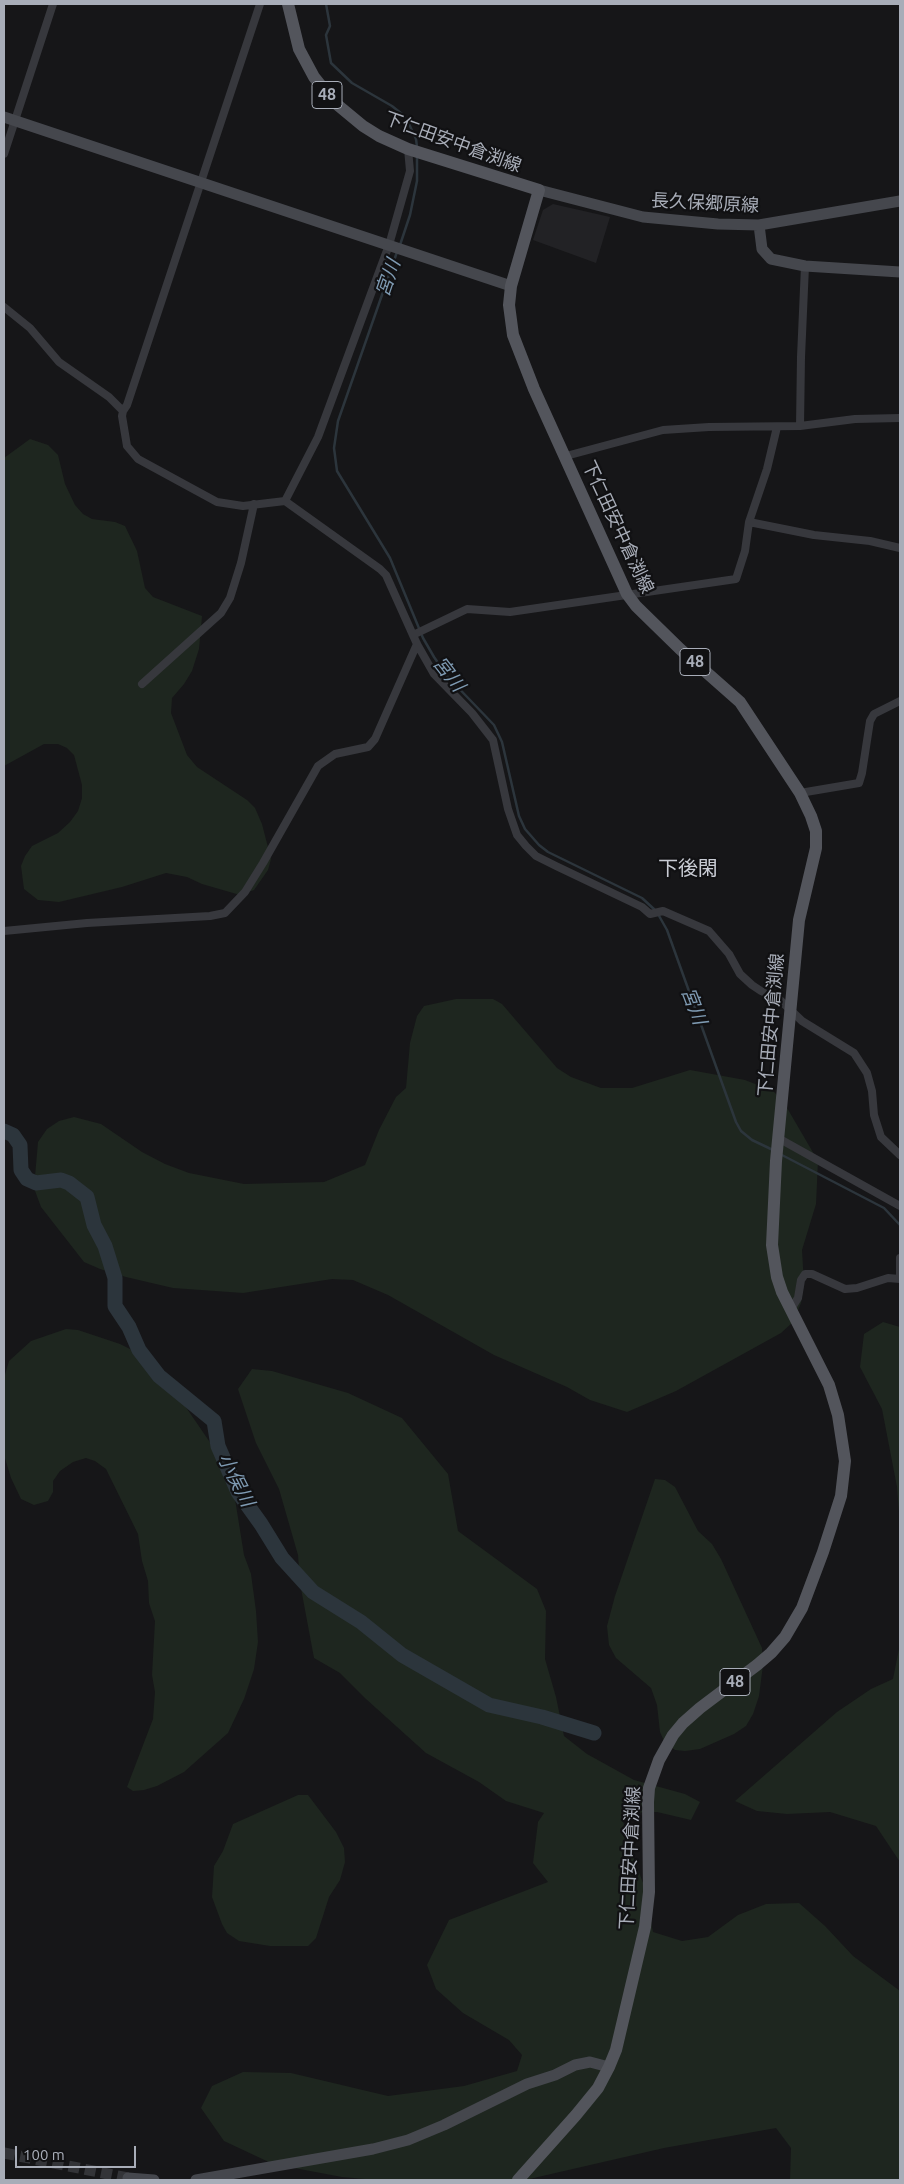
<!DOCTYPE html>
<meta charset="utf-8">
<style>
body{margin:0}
#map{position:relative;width:904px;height:2184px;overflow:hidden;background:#161618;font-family:Ubuntu,sans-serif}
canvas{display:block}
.frame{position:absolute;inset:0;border:5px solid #a8adb8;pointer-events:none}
.scale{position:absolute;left:15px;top:2146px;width:121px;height:22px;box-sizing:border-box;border:2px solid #a8adb8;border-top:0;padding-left:6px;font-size:15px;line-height:18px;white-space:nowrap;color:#a8adb8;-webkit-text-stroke:4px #111113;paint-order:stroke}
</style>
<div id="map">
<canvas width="904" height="2184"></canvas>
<div class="frame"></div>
<div class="scale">100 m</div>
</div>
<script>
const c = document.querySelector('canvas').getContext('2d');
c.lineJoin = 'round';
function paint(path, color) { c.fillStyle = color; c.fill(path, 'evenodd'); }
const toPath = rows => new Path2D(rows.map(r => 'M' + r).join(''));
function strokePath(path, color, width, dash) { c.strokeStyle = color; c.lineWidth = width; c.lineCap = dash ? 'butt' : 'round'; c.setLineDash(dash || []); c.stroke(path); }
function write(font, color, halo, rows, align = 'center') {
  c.font = font + ' Ubuntu,"Noto Sans JP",sans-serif'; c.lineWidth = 4.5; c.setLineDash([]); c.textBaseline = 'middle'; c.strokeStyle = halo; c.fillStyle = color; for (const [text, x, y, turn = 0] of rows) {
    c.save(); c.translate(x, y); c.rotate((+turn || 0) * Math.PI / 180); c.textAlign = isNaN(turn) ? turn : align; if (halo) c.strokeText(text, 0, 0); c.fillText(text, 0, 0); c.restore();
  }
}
paint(toPath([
 [553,204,610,217,596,263,533,240,543,210]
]), '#222225');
paint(toPath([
 [30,439,48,445,58,455,65,484,75,505,83,514,92,519,115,522,125,526,137,551,145,588,153,597,202,616,199,649,192,671,184,684,172,698,171,713,187,755,197,767,247,800,255,808,262,824,271,859,268,870,254,890,240,895,202,884,187,877,166,873,122,887,59,902,38,900,24,889,21,866,25,856,32,846,58,833,70,822,78,811,82,798,82,785,74,755,67,748,58,744,44,744,4,766,4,458],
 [456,999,493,999,502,1004,557,1068,571,1077,601,1088,632,1088,690,1070,745,1080,773,1091,783,1101,818,1161,816,1204,802,1250,804,1284,801,1303,793,1322,781,1333,676,1391,627,1412,590,1400,567,1387,494,1355,388,1295,353,1280,332,1279,243,1293,173,1288,126,1277,100,1269,84,1262,41,1207,34,1188,38,1142,47,1129,59,1121,74,1117,101,1124,142,1152,165,1164,189,1173,244,1184,324,1182,365,1165,379,1130,396,1097,406,1088,410,1043,417,1016,424,1006],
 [883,1322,900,1327,900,1525,897,1487,882,1409,860,1367,864,1334],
 [66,1329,78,1330,120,1344,138,1353,156,1369,181,1400,220,1457,235,1499,244,1555,251,1574,256,1611,258,1642,254,1669,244,1699,228,1733,184,1772,157,1786,144,1790,133,1791,127,1787,153,1719,155,1692,152,1675,155,1621,149,1603,148,1581,142,1561,138,1534,106,1469,95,1461,86,1458,73,1462,60,1471,53,1481,53,1492,48,1501,34,1505,21,1499,11,1478,4,1455,4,1378,9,1361,31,1341],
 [252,1369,272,1371,348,1393,402,1418,448,1474,458,1531,537,1589,546,1611,545,1659,556,1697,564,1736,587,1754,634,1780,685,1794,700,1802,691,1820,657,1812,622,1813,626,1837,643,1883,653,1932,682,1941,708,1937,738,1915,766,1904,799,1903,825,1926,853,1956,900,1991,900,2180,790,2180,791,2148,776,2128,664,2148,525,2180,376,2180,342,2177,273,2164,224,2141,201,2108,212,2086,243,2072,291,2073,388,2096,464,2086,517,2071,522,2055,509,2040,463,2013,436,1989,427,1965,449,1920,548,1882,533,1863,538,1822,544,1813,506,1801,479,1782,426,1753,366,1699,340,1673,314,1658,300,1583,298,1555,279,1489,256,1443,238,1389],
 [655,1479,665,1480,675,1487,698,1531,712,1544,721,1559,762,1648,763,1665,759,1696,753,1714,746,1726,734,1734,700,1749,685,1751,675,1750,664,1741,660,1732,657,1705,651,1688,616,1658,609,1645,607,1626,615,1596],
 [900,1644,900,1862,876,1826,830,1812,787,1814,757,1811,735,1801,837,1712,871,1689,893,1679],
 [298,1795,308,1795,336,1832,344,1848,345,1862,340,1880,329,1897,316,1938,308,1946,270,1946,239,1941,227,1933,222,1924,212,1897,214,1866,223,1851,233,1824]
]), '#1e261f');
strokePath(toPath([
 [326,4,330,26,326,35,331,63,352,83,392,106,402,114,409,124,416,139,417,147],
 [400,245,410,215,417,181,417,155],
 [397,252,338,421,334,448,337,471,390,558,423,638,434,657,447,676,494,725,502,742,519,816,525,829,539,845,548,852,642,898,655,910],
 [658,914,667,930,736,1122,741,1131,752,1140,773,1150],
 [780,1154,884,1208,900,1225]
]), '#2c353c', 2.5);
strokePath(toPath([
 [4,1131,13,1135,20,1145,21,1170,27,1179,36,1183,61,1180,69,1183,87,1197,94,1225,105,1246,115,1278,115,1306,129,1327,139,1350,159,1376,214,1421,218,1446,238,1492,261,1524,282,1558,313,1592,361,1622,402,1655,489,1705,542,1717,594,1733]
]), '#2c353c', 15);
strokePath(toPath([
 [4,2153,128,2178]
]), '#333438', 11, [11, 5.5]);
strokePath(toPath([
 [260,4,127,405,123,411,122,416,127,446,138,459,217,502,243,506,285,501,380,569,386,575,417,644,434,674,472,713,493,740,508,809,517,835,526,846,536,856,556,866,642,907,650,914,663,911,709,931,729,954,740,974,752,985,761,991,780,1000,802,1021,854,1053,867,1073,872,1091,874,1115,881,1137,900,1155],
 [4,154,53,4],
 [4,307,30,328,59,362,109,397,123,411],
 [800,426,801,357,805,266],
 [566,456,663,430,709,427,800,426,855,419,900,418],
 [285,501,318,437,389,245,410,171,408,149],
 [749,522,814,535,870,541,900,548],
 [413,635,467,609,510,612,736,579,745,551,749,522,767,469,777,427],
 [142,684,221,613,230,598,241,563,254,504],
 [800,793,859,783,862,773,870,721,874,714,900,701],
 [4,931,87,923,210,916,225,913,245,892,263,863,318,766,335,754,368,747,375,739,417,644],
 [778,1138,900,1206],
 [900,1258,900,1274],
 [791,1309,798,1298,801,1280,805,1274,812,1274,845,1289,857,1288,888,1278,900,1279]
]), '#37383d', 8);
strokePath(toPath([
 [4,117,511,286],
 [539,190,643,217,718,224,759,225,900,201],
 [759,225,762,249,771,259,805,266,900,272],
 [128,2178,154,2180],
 [196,2180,373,2149,408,2140,444,2125,527,2084,555,2075,575,2065,590,2062,609,2067]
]), '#45474d', 11);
strokePath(toPath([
 [288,4,299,49,314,77,334,102,363,126,379,136,408,149,539,190,511,286,509,305,513,335,534,389,627,594,636,606,680,649,740,702,800,793,811,816,816,831,816,848,799,920,776,1161,772,1245,777,1277,782,1292,829,1385,838,1415,845,1461,841,1496,823,1552,802,1608,785,1637,771,1653,757,1665,700,1708,683,1723,673,1735,659,1760,649,1788,648,1802,649,1892,645,1927,616,2050,609,2067,598,2088,576,2115,518,2180]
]), '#53555c', 12);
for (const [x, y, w] of [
 [327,95,30],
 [695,662,30],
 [735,1682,30]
]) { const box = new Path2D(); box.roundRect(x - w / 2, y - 13.5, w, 27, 4); c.fillStyle = '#111113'; c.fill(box); strokePath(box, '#a8adb8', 1); }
write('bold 16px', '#a8adb8', null, [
 ["48",327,95],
 ["48",695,662],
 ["48",735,1682]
]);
write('18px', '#a8adb8', '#111113', [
 ["下仁田安中倉渕線",453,142,20],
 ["長久保郷原線",705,203,3],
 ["下仁田安中倉渕線",618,527,65],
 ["下仁田安中倉渕線",771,1025,-85],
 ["下仁田安中倉渕線",630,1858,-87]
]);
write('italic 19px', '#7f9bb3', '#111113', [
 ["宮川",388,278,-71],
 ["宮川",449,674,52],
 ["宮川",694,1006,69],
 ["小俣川",236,1480,63]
]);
write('20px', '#c9ccd4', '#111113', [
 ["下後閑",688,868]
]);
</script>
